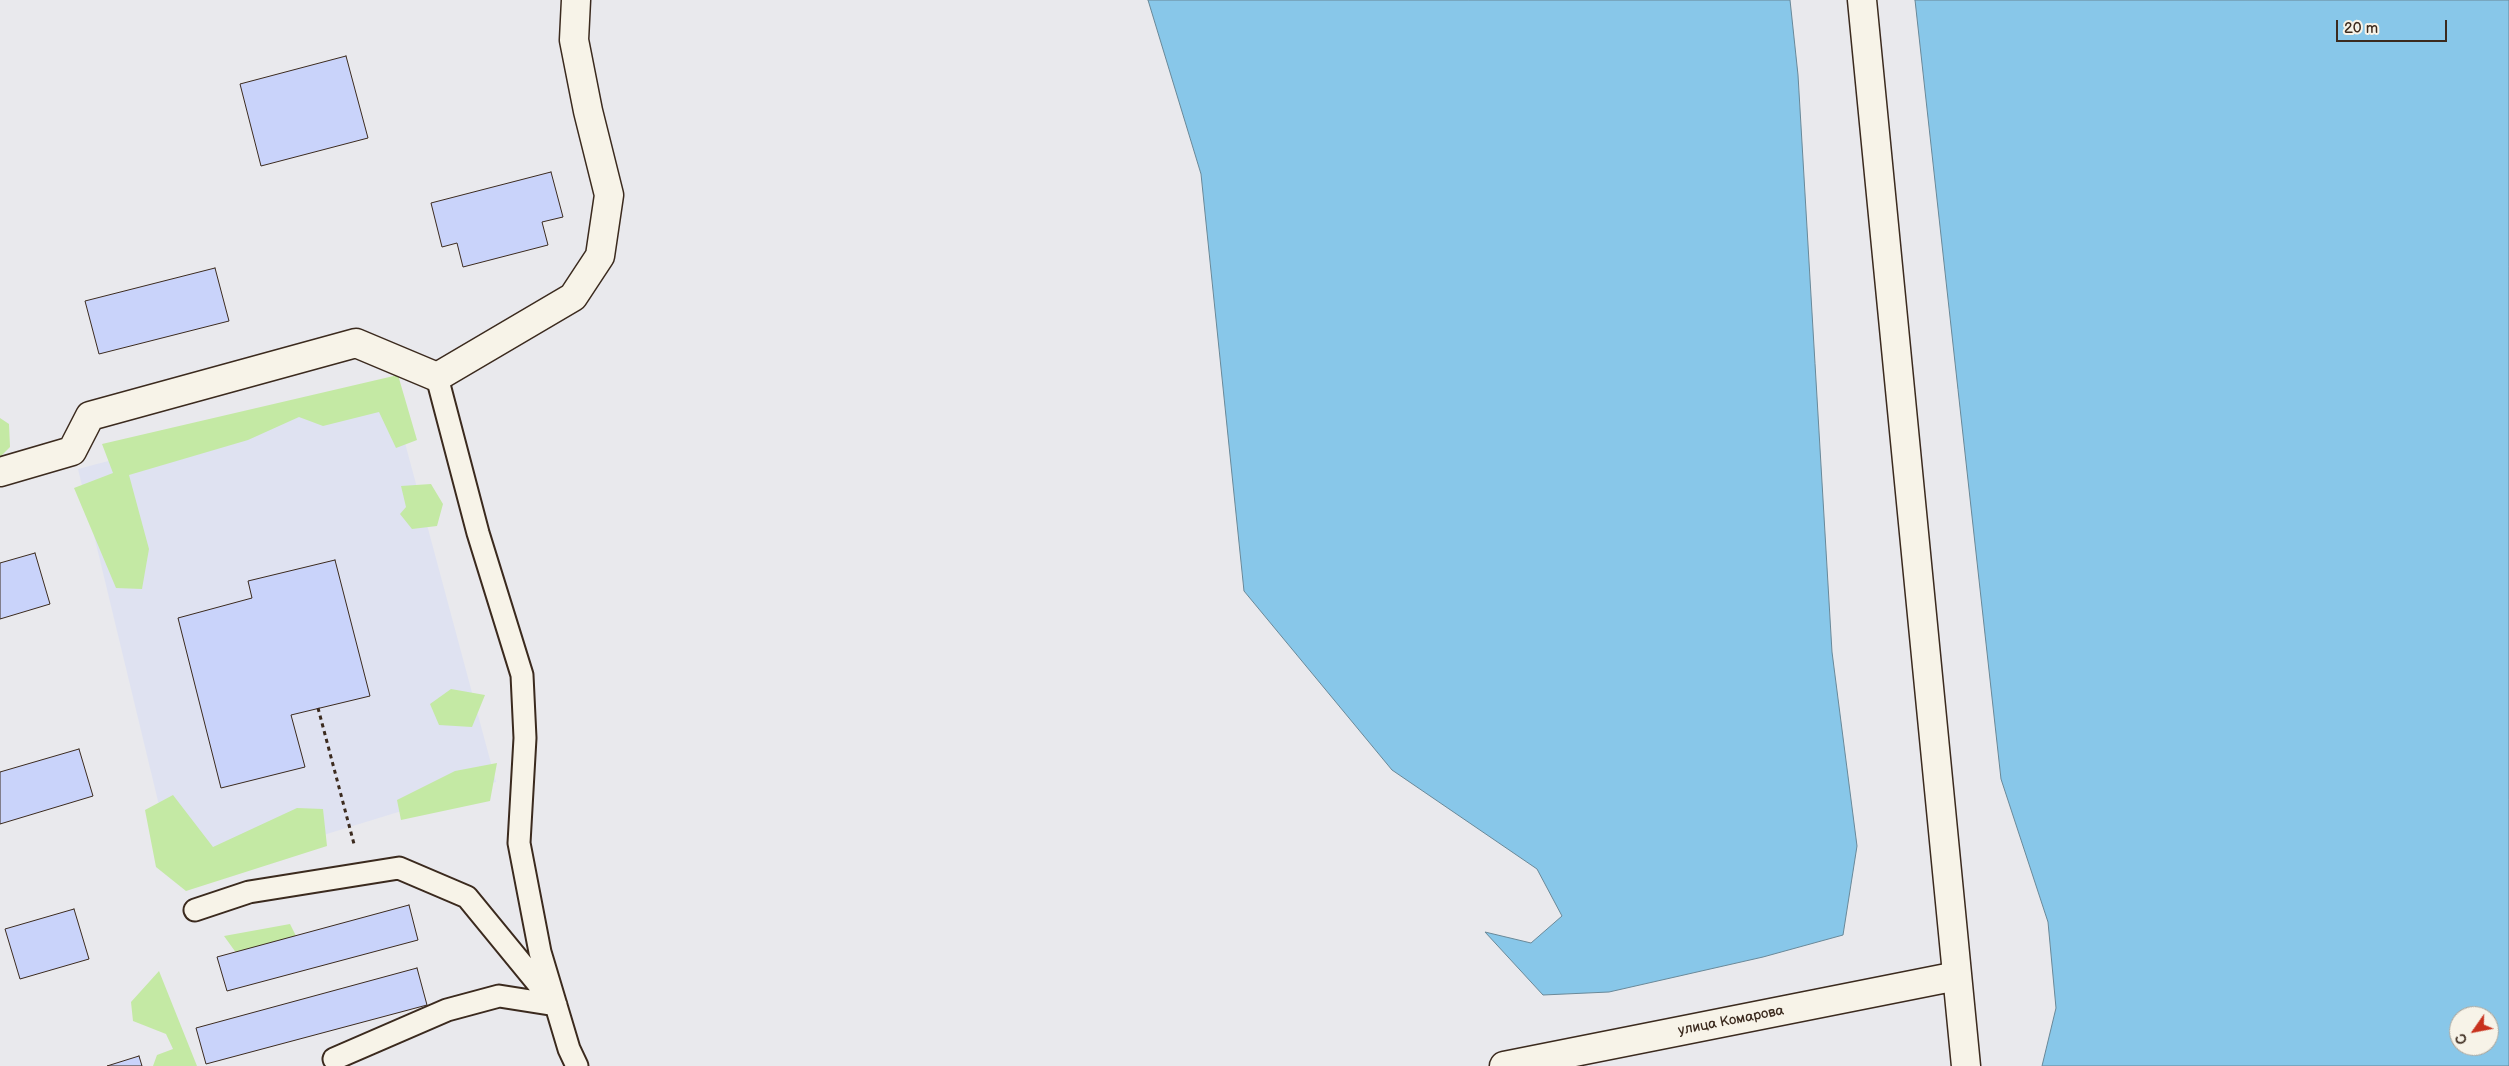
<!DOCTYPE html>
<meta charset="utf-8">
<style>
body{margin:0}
#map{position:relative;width:2509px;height:1066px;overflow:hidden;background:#e9e9ed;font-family:"Balsamiq Sans",sans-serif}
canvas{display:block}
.north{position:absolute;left:2449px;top:1006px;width:50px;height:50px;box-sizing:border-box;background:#f7f3e8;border:1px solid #aca397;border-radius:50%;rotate:237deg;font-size:14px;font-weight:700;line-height:20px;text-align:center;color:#3b2a1e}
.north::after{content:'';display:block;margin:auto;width:18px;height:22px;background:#c8321e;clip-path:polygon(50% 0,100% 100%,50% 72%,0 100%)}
.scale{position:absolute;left:2336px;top:20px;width:111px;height:22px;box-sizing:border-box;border:2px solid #3b2a1e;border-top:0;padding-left:6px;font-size:15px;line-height:18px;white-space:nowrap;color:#3b2a1e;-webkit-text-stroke:4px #f7f3e8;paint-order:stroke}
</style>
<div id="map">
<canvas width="2509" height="1066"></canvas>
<div class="north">С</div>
<div class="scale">20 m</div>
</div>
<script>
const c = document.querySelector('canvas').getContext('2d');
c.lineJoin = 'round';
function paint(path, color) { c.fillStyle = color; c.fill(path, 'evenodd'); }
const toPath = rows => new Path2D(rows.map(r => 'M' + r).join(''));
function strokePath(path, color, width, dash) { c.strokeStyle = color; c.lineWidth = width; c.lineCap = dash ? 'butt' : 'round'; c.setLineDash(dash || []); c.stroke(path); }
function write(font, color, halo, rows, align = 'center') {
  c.font = font + ' "Balsamiq Sans",sans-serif'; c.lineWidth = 4; c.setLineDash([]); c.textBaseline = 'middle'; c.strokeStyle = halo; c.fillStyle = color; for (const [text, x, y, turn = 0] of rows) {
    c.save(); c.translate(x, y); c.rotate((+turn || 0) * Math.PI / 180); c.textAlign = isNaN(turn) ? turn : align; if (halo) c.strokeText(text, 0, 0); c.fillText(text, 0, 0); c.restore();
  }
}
paint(toPath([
 [390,387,496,782,177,880,78,469]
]), '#dfe2f1');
paint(toPath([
 [398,375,417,440,396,448,379,412,323,426,299,417,248,440,129,475,149,549,142,589,116,588,74,488,113,473,102,444],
 [0,418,9,424,10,447,0,457],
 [431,484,443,504,437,526,412,529,400,514,406,507,401,486],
 [451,689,485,695,472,727,439,725,430,704],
 [497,763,490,801,401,820,397,800,455,771],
 [173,795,213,847,297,808,323,809,327,846,186,891,156,867,145,810],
 [290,924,301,946,242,961,224,936],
 [159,971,197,1066,153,1066,157,1055,173,1049,166,1034,133,1021,131,1002]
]), '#c4e9a4');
const water = toPath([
 [1148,0,1790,0,1798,75,1832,652,1857,846,1843,935,1763,957,1609,992,1543,995,1485,932,1531,943,1562,916,1537,869,1392,770,1244,591,1201,174,1148,0],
 [1915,0,2509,0,2509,1066,2042,1066,2056,1008,2048,922,2001,779,1915,0],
 [2459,1016,2489,1016,2489,1046,2459,1046,2459,1016]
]);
paint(water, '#88c7e9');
strokePath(water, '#698898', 1);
const building = toPath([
 [346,56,368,138,261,166,240,84,346,56],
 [551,172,563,217,542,222,548,245,463,267,457,243,442,247,431,203,551,172],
 [215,268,229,321,99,354,85,301,215,268],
 [35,553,50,604,0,619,0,563,35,553],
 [335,560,370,696,291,715,305,767,221,788,178,618,252,598,248,581,335,560],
 [79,749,93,796,0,824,0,772,79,749],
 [409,905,418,940,227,991,217,957,409,905],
 [74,909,89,959,20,979,5,929,74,909],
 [417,968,427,1005,206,1064,196,1028,417,968],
 [139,1056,142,1066,107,1066,139,1056]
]);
paint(building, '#c9d3fa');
strokePath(building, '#3b2a1e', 1);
const service = toPath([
 [437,377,478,533,522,675,525,738,519,843,540,952,569,1049,577,1066],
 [195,910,249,892,399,868,467,897,549,997],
 [334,1059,447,1010,499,996,556,1005]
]);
const minor = toPath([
 [1862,0,1966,1066],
 [0,472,72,451,90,416,356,343,437,377,573,297,600,256,609,195,588,111,574,40,576,0],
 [1504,1066,1957,976]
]);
strokePath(service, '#3b2a1e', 25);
strokePath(minor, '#3b2a1e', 31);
strokePath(toPath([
 [318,708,354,844]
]), '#3b2a1e', 3, [4, 4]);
strokePath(service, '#f7f3e8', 21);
strokePath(minor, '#f7f3e8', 28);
write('14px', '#3b2a1e', '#f7f3e8', [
 ["улица Комарова",1731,1021,-11]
]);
</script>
